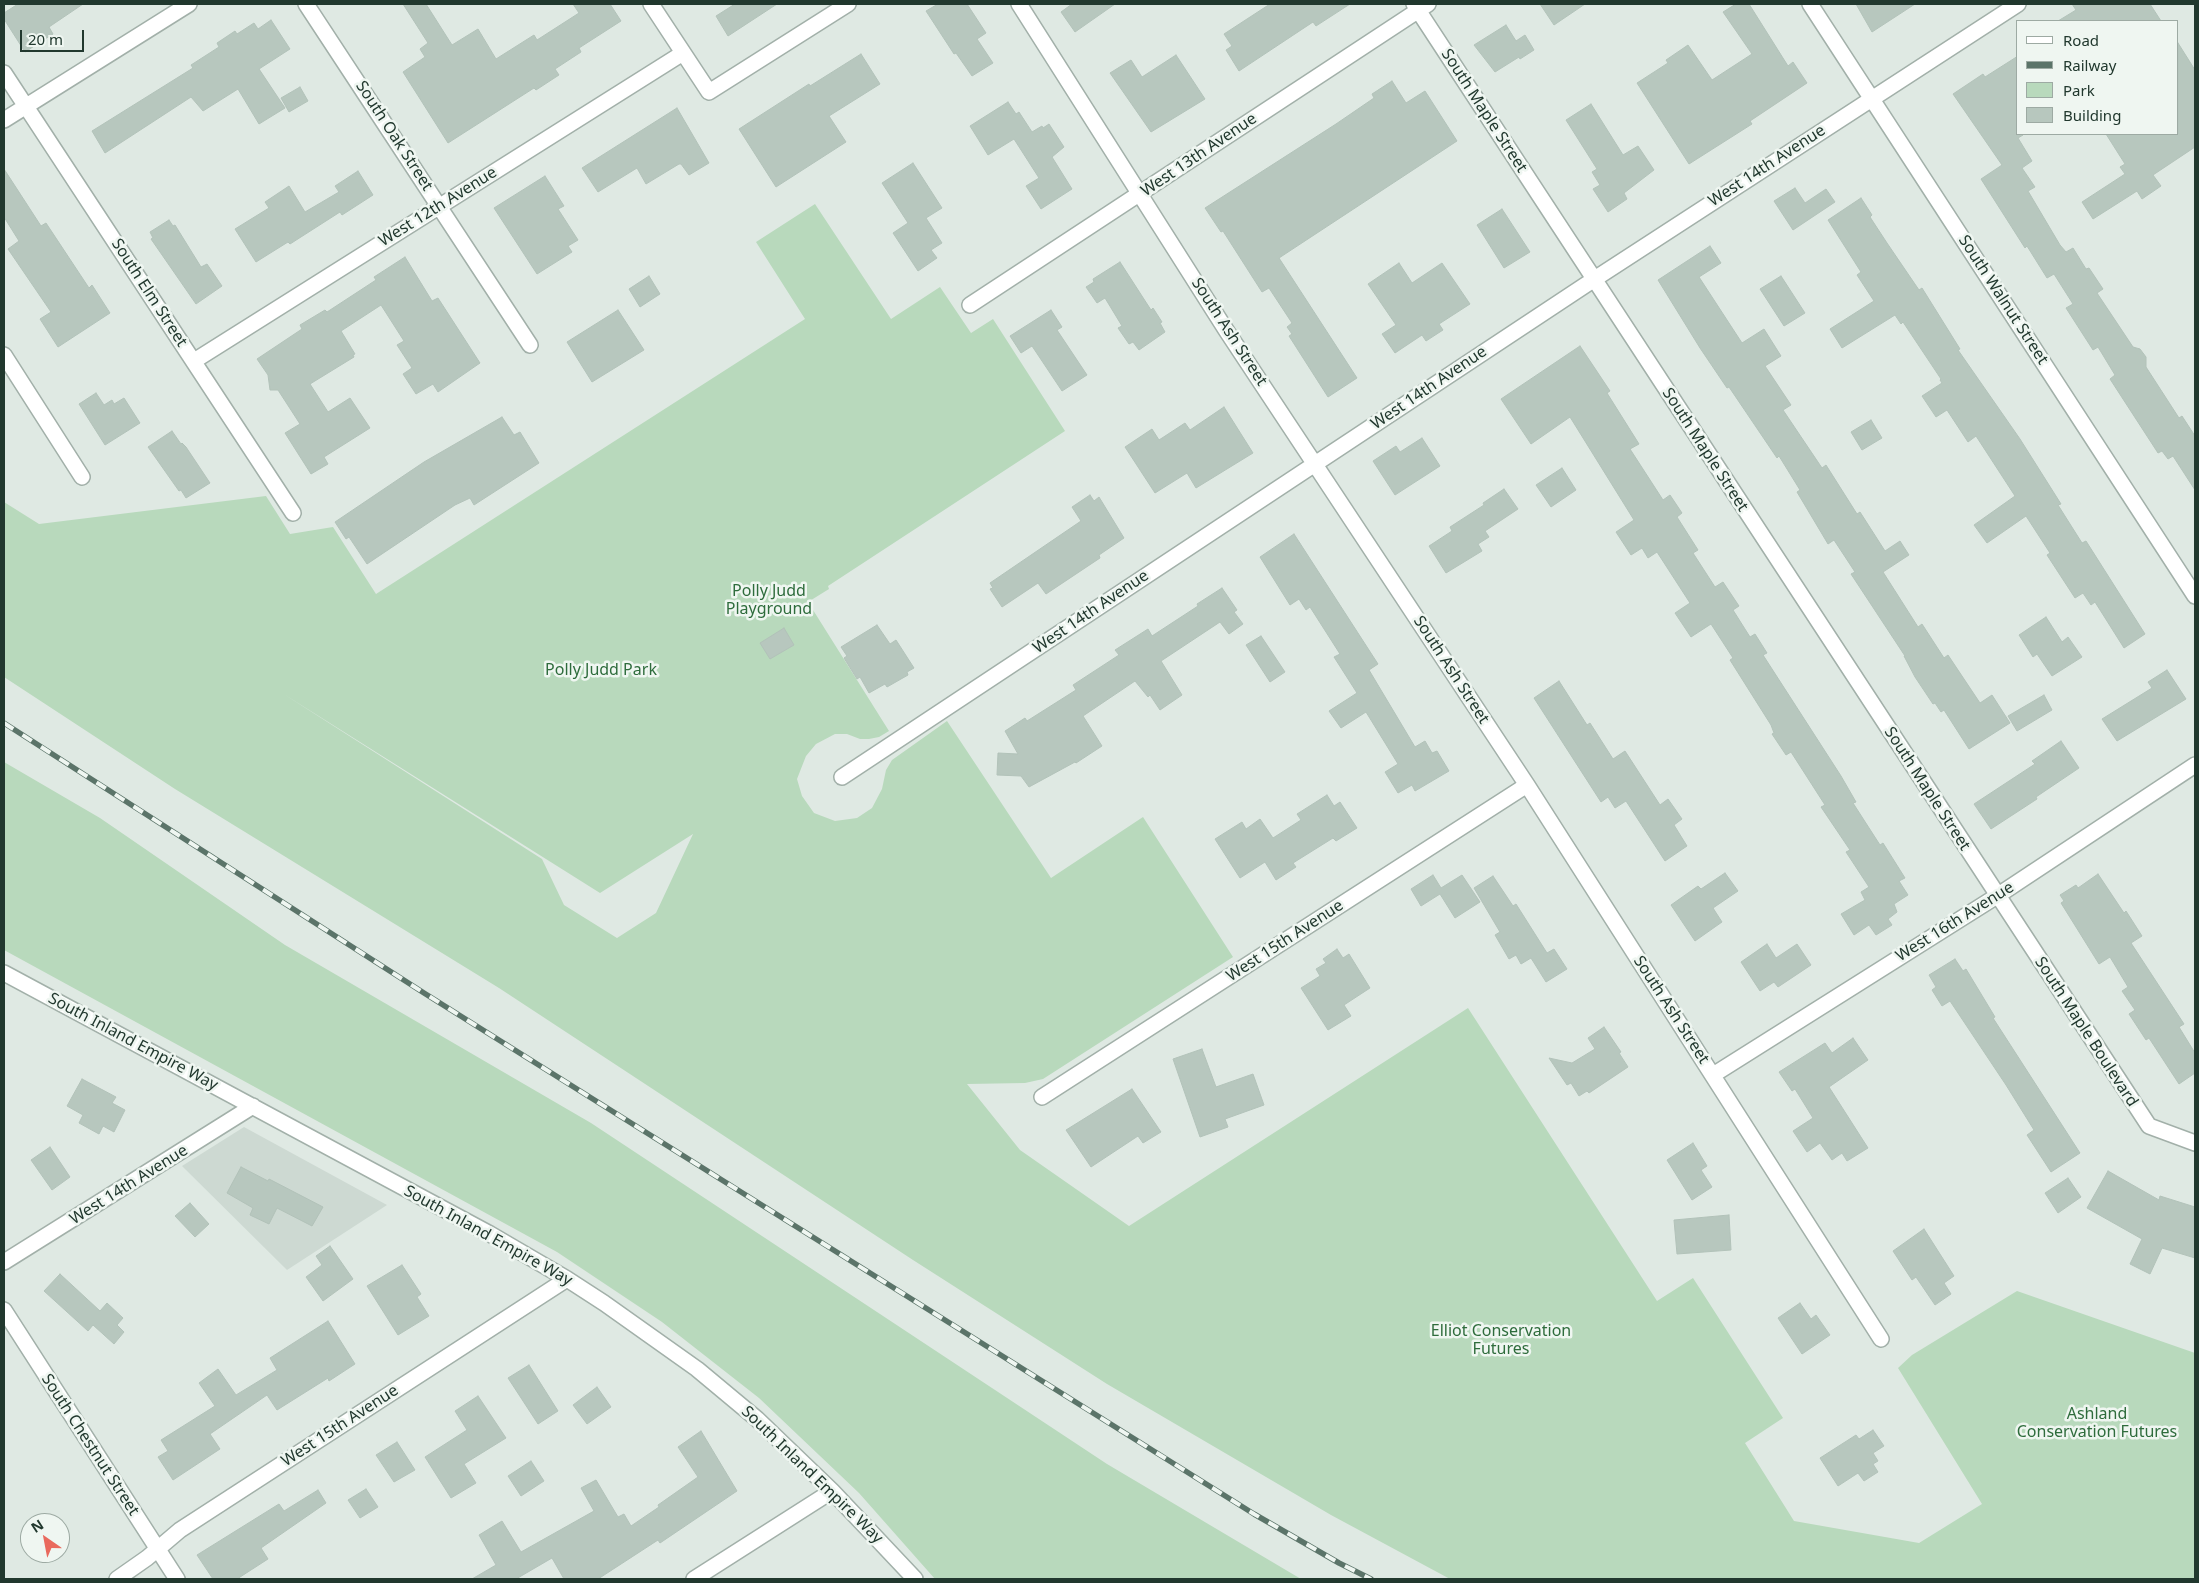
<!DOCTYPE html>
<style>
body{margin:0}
#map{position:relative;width:2199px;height:1583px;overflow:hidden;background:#dfe9e3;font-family:"Noto Sans",sans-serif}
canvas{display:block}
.frame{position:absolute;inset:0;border:5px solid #21382e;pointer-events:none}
.legend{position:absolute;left:2016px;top:20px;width:162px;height:115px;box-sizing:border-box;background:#eff6f1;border:1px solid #9daaa3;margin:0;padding:6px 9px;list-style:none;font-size:15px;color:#21382e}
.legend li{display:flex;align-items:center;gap:10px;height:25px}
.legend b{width:25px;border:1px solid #9daaa3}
.north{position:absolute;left:20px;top:1513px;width:50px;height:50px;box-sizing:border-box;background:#eff6f1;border:1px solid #9daaa3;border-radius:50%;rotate:327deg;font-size:14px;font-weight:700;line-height:20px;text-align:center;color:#21382e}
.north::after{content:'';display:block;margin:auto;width:18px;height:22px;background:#e9695d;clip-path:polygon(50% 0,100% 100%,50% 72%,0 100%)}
.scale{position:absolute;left:20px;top:30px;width:64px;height:22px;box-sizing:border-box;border:2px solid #21382e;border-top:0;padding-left:6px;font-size:15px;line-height:18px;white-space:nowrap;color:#21382e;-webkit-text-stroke:4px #eff6f1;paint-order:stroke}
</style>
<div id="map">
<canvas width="2199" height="1583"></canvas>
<div class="frame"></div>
<ul class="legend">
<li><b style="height:6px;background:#fff"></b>Road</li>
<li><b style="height:6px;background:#5b7469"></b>Railway</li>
<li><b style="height:14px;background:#b8d9bc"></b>Park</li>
<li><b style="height:14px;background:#b7c7be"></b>Building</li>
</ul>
<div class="north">N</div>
<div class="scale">20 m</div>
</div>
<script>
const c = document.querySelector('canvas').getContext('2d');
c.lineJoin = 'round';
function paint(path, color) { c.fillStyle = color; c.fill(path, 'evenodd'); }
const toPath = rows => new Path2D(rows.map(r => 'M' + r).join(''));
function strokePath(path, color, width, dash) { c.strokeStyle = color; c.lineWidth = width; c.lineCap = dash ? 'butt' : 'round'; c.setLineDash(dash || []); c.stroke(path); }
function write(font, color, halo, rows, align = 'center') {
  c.font = font + ' "Noto Sans",sans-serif'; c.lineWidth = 5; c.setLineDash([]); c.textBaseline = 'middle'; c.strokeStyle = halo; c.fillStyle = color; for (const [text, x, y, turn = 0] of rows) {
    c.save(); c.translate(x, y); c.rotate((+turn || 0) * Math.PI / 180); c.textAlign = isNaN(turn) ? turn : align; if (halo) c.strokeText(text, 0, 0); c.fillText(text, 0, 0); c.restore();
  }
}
paint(toPath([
 [244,1127,387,1205,287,1270,182,1166]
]), '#cdd9d2');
paint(toPath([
 [815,204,891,319,940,287,971,333,993,319,1065,431,828,586,829,589,808,602,889,731,879,737,869,739,860,739,847,734,835,734,816,744,806,756,797,779,802,796,814,813,835,821,857,818,872,808,882,789,886,770,892,760,947,721,1051,878,1143,817,1233,957,1043,1079,1025,1083,967,1084,1020,1150,1129,1226,1468,1008,1657,1301,1693,1278,1783,1418,1745,1443,1794,1521,1919,1543,1982,1504,1898,1368,1912,1355,2017,1291,2195,1353,2195,1579,1450,1579,1331,1515,1107,1384,913,1260,499,988,175,789,4,677,4,502,39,524,266,496,290,534,333,527,376,594,805,319,756,242],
 [282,693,600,893,693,834,656,913,617,938,564,905,542,859],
 [4,762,100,818,285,945,591,1123,1107,1464,1301,1579,935,1579,859,1493,759,1398,662,1322,557,1252,4,950]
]), '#b8d9bc');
const building = toPath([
 [18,4,83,4,49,27,53,34,25,52,4,19,4,13,18,4],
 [403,4,426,4,452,45,478,29,496,59,534,35,537,40,579,13,573,4,610,4,621,21,579,48,581,52,555,69,559,75,536,90,534,88,448,143,403,72,425,57,420,49,428,43,403,4],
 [735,4,777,4,728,36,716,16,735,4],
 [938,4,967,4,986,33,977,39,993,63,972,76,956,53,954,54,926,11,938,4],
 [1072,4,1115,4,1075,32,1061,12,1072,4],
 [1270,4,1350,4,1316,26,1313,22,1239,71,1226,50,1232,46,1224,34,1270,4],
 [1540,4,1585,4,1554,25,1540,4],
 [1736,4,1749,4,1788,66,1793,62,1807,83,1750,121,1752,124,1689,164,1637,83,1668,63,1666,60,1688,45,1712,80,1752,54,1723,12,1736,4],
 [1856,4,1915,4,1872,32,1856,4],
 [2072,4,2150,4,2161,21,2058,21,2076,10,2072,4],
 [271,20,290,49,259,69,285,108,259,124,238,89,203,111,191,97,105,153,92,131,193,68,191,65,219,47,217,43,235,31,237,34,254,23,258,29,271,20],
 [1506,25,1516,41,1525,35,1534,50,1520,59,1519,57,1495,72,1474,45,1506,25],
 [2178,43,2195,70,2195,147,2153,175,2161,186,2142,199,2137,191,2093,219,2082,202,2125,174,2120,167,2125,164,2106,134,2178,134,2178,43],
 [861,54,880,84,829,116,846,142,776,187,739,129,809,84,810,86,861,54],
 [1176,55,1205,99,1151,132,1110,73,1131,60,1142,77,1176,55],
 [2018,56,2018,134,2023,135,2018,138,2032,161,2022,168,2035,187,2028,191,2060,245,2066,252,2073,248,2086,269,2089,268,2103,289,2097,293,2133,347,2140,349,2146,357,2146,367,2179,418,2182,416,2195,436,2195,490,2173,456,2168,459,2162,451,2158,453,2110,379,2115,375,2098,347,2093,350,2066,308,2073,304,2054,274,2047,278,2027,246,2025,248,1981,179,2002,165,1953,94,1983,74,1985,77,2018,56],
 [1392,81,1406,103,1425,91,1457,141,1279,258,1357,378,1328,397,1289,336,1292,334,1287,327,1292,323,1269,288,1262,292,1223,231,1221,232,1205,208,1336,124,1374,98,1372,94,1392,81],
 [300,87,308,101,289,112,281,98,300,87],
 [1008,102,1016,114,1019,112,1032,132,1042,126,1043,128,1049,124,1064,147,1052,157,1072,189,1041,209,1026,186,1039,178,1014,139,988,155,970,126,1008,102],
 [1591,104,1623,155,1638,146,1654,170,1624,193,1627,199,1608,212,1593,189,1600,185,1592,172,1597,169,1566,120,1591,104],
 [677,108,709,163,689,175,681,164,679,164,646,184,637,168,598,192,582,168,677,108],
 [913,163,942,208,926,218,942,243,931,250,937,258,918,271,893,233,908,223,882,183,913,163],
 [4,169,41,226,46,223,89,288,92,285,110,313,58,347,40,319,51,312,8,249,19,241,4,217,4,169],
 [358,171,373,195,342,215,340,212,290,244,288,242,256,262,235,229,269,208,265,202,289,186,305,212,339,192,335,186,358,171],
 [545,176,564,206,558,209,578,240,568,246,572,252,537,274,494,208,545,176],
 [1795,188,1805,203,1826,189,1835,202,1793,230,1774,201,1795,188],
 [1861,198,1872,215,1870,217,1887,243,1919,290,1922,288,1960,349,1958,350,2020,439,2061,504,2058,505,2082,543,2086,541,2145,634,2124,648,2095,602,2091,605,2083,593,2075,598,2047,555,2050,553,2026,516,1987,543,1974,525,2015,496,1976,436,1968,442,1947,410,1936,417,1922,396,1942,383,1940,380,1941,379,1903,322,1901,324,1895,315,1842,348,1830,329,1874,301,1857,275,1861,272,1828,220,1861,198],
 [1502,209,1530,252,1504,268,1477,225,1502,209],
 [169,220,173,226,175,225,201,267,207,264,222,286,196,304,151,239,153,238,150,232,169,220],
 [1710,246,1721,263,1699,277,1742,343,1764,329,1781,356,1765,366,1791,405,1783,410,1822,468,1826,465,1857,514,1860,512,1885,551,1900,541,1909,555,1883,572,1918,627,1922,624,1944,658,1948,655,1980,703,1992,695,2010,723,1969,749,1944,710,1941,712,1935,703,1933,704,1915,677,1904,656,1905,656,1851,574,1855,572,1834,540,1828,544,1797,492,1800,490,1779,456,1777,458,1729,387,1727,388,1700,348,1658,280,1710,246],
 [405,257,432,301,438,298,480,363,438,392,433,384,416,394,403,374,412,368,397,345,404,341,381,305,341,331,355,354,353,355,354,357,310,384,328,412,350,398,370,428,324,457,328,464,311,474,285,433,300,424,278,390,270,390,268,375,257,359,302,329,300,325,325,310,327,312,376,280,374,277,405,257],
 [1120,262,1151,310,1153,308,1162,322,1160,323,1165,332,1139,350,1133,342,1129,344,1118,328,1122,326,1105,298,1097,303,1086,287,1094,282,1093,279,1120,262],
 [1399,263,1412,283,1442,263,1470,304,1439,324,1443,330,1426,341,1422,335,1395,353,1382,334,1396,325,1368,284,1399,263],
 [649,276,660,294,640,307,629,289,649,276],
 [1781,276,1805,313,1784,326,1760,289,1781,276],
 [618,310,644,350,592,382,567,342,618,310],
 [1051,310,1062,327,1057,330,1087,375,1062,391,1032,346,1021,353,1010,336,1051,310],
 [1580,346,1610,391,1607,393,1639,444,1630,449,1663,500,1670,495,1682,513,1677,517,1698,550,1693,553,1715,587,1723,582,1739,606,1733,610,1750,637,1755,634,1767,653,1763,655,1841,776,1856,802,1853,803,1880,845,1883,843,1905,878,1899,881,1908,895,1894,904,1897,912,1888,919,1892,925,1876,935,1869,925,1854,935,1841,914,1865,900,1861,892,1869,887,1846,852,1850,850,1821,807,1825,805,1791,752,1786,755,1772,734,1774,733,1771,725,1730,660,1733,658,1711,624,1691,637,1675,613,1690,603,1657,552,1648,558,1642,548,1631,555,1616,532,1634,520,1570,417,1531,444,1501,399,1580,346],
 [96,393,104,405,112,400,114,404,124,398,140,423,105,445,79,404,96,393],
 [1224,407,1253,453,1196,488,1187,473,1155,493,1125,447,1152,429,1159,440,1185,423,1190,430,1224,407],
 [502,417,514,435,520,432,539,463,474,505,470,498,455,505,367,564,349,537,346,539,335,522,424,462,502,417],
 [1871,420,1882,438,1862,450,1851,432,1871,420],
 [172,431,181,444,182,443,186,447,210,483,186,498,181,490,179,491,148,447,172,431],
 [1422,438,1440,466,1395,495,1373,461,1396,446,1400,452,1422,438],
 [1562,468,1576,490,1551,507,1536,485,1562,468],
 [1504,489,1518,509,1485,531,1489,537,1478,544,1482,551,1446,573,1429,546,1452,531,1450,527,1484,505,1483,503,1504,489],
 [1090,495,1094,501,1099,497,1124,538,1099,555,1100,558,1046,594,1038,583,1002,607,990,589,993,588,990,583,1081,521,1072,507,1090,495],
 [1294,534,1378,664,1369,670,1415,747,1425,741,1432,753,1437,751,1449,771,1415,791,1412,785,1398,793,1385,772,1398,764,1366,712,1341,728,1329,711,1357,693,1334,657,1340,654,1310,607,1306,610,1299,599,1290,605,1260,557,1294,534],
 [1222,588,1237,610,1234,612,1243,624,1229,634,1220,622,1161,661,1182,695,1160,710,1150,695,1148,697,1135,681,1083,716,1102,746,1076,763,1075,762,1029,787,1021,776,997,775,998,753,1018,754,1005,731,1025,718,1027,721,1076,690,1073,685,1119,655,1115,650,1148,629,1152,636,1198,606,1197,604,1222,588],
 [2046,617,2062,642,2068,637,2082,657,2052,676,2037,654,2033,657,2019,635,2046,617],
 [877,625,890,644,896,640,914,668,907,672,908,675,887,687,885,684,869,693,860,677,857,679,844,658,847,656,841,647,877,625],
 [784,628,794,645,770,659,760,643,784,628],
 [1261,636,1285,672,1270,682,1246,645,1261,636],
 [2167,670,2186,699,2117,741,2102,719,2152,688,2148,682,2167,670],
 [1559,681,1587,725,1590,723,1613,759,1625,751,1660,805,1668,799,1682,819,1674,825,1687,846,1665,861,1626,801,1615,808,1608,797,1601,802,1534,698,1559,681],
 [2044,695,2052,710,2017,731,2008,716,2044,695],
 [2061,741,2079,768,2036,797,2037,799,1991,829,1974,804,2035,764,2032,761,2061,741],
 [1327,795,1334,806,1340,802,1357,828,1336,841,1333,838,1293,863,1296,867,1276,880,1265,862,1240,878,1215,839,1242,822,1246,829,1260,819,1273,838,1301,820,1297,814,1327,795],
 [1725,873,1738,891,1713,908,1722,922,1695,941,1671,905,1698,886,1701,889,1725,873],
 [2098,874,2124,913,2126,911,2142,936,2131,943,2184,1024,2179,1027,2195,1053,2195,1073,2179,1084,2149,1038,2146,1040,2129,1014,2135,1010,2122,991,2128,987,2110,957,2099,964,2061,903,2064,901,2060,895,2076,885,2078,888,2098,874],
 [1433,875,1441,888,1462,875,1480,902,1455,918,1440,894,1421,906,1411,889,1433,875],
 [1493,876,1513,906,1516,904,1547,953,1554,949,1567,969,1546,982,1531,958,1521,964,1516,955,1509,959,1495,935,1500,932,1474,888,1493,876],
 [1767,944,1776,958,1797,944,1811,965,1778,987,1774,982,1760,991,1741,962,1767,944],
 [1337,949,1343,958,1349,954,1370,988,1344,1005,1351,1016,1328,1030,1301,988,1320,976,1316,969,1326,963,1323,959,1337,949],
 [1955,959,1963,971,1966,969,1995,1017,1993,1018,2080,1153,2051,1172,2027,1135,2034,1130,2006,1085,1950,1001,1942,1006,1932,990,1936,987,1929,975,1955,959],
 [1604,1027,1621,1052,1619,1053,1628,1067,1589,1093,1587,1091,1579,1096,1571,1083,1567,1085,1549,1058,1572,1063,1595,1049,1588,1038,1604,1027],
 [1853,1038,1868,1060,1829,1087,1868,1148,1847,1161,1842,1153,1832,1160,1820,1143,1807,1152,1793,1131,1813,1118,1795,1089,1792,1091,1779,1072,1825,1043,1832,1053,1853,1038],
 [1202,1049,1216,1087,1253,1074,1264,1105,1225,1119,1228,1127,1200,1137,1173,1059,1202,1049],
 [82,1079,116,1097,112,1103,125,1110,114,1132,103,1126,99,1134,79,1123,83,1115,67,1106,82,1079],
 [1132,1089,1161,1132,1143,1143,1138,1136,1091,1167,1066,1130,1132,1089],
 [1693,1143,1707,1166,1701,1170,1712,1187,1692,1200,1667,1160,1693,1143],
 [50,1147,70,1177,52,1190,31,1160,50,1147],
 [241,1167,268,1181,269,1179,323,1207,312,1226,277,1208,269,1224,250,1215,253,1208,227,1193,241,1167],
 [2108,1171,2159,1200,2160,1196,2195,1207,2195,1258,2162,1248,2150,1274,2130,1264,2142,1239,2087,1208,2108,1171],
 [2068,1178,2081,1197,2058,1213,2045,1193,2068,1178],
 [190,1203,209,1224,195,1237,175,1216,190,1203],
 [1729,1215,1731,1250,1677,1254,1674,1220,1729,1215],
 [1924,1229,1954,1276,1944,1283,1951,1294,1935,1305,1916,1277,1912,1280,1893,1251,1924,1229],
 [330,1246,353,1279,323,1301,306,1277,322,1265,316,1256,330,1246],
 [402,1265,421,1294,417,1297,429,1316,398,1335,367,1286,402,1265],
 [60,1274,100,1311,107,1303,123,1318,117,1325,124,1332,114,1344,93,1325,88,1331,44,1291,60,1274],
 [1800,1303,1811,1319,1816,1315,1830,1335,1802,1354,1778,1318,1800,1303],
 [328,1321,355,1364,329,1381,328,1378,277,1410,267,1395,210,1434,220,1449,173,1480,158,1457,168,1451,161,1440,215,1406,199,1383,218,1369,236,1395,277,1370,270,1358,328,1321],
 [529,1365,558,1411,538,1424,508,1378,529,1365],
 [597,1387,611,1407,587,1424,573,1405,597,1387],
 [478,1396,506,1438,464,1464,476,1483,451,1498,425,1457,467,1430,455,1411,478,1396],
 [1873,1430,1884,1446,1873,1453,1878,1461,1873,1464,1878,1472,1864,1481,1858,1473,1838,1486,1820,1458,1856,1435,1859,1439,1873,1430],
 [701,1431,737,1491,660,1543,658,1540,598,1579,564,1579,552,1558,516,1579,472,1579,496,1565,479,1535,502,1521,521,1552,594,1511,581,1488,596,1480,618,1517,624,1514,631,1526,659,1507,658,1505,698,1477,678,1447,701,1431],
 [397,1442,415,1470,394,1482,376,1455,397,1442],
 [531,1461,544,1481,521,1496,508,1476,531,1461],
 [366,1489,378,1507,360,1518,348,1500,366,1489],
 [318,1490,326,1503,261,1548,268,1559,237,1579,213,1579,197,1555,279,1504,284,1511,318,1490]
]);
paint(building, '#b7c7be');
strokePath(building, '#b2c2b9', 1);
const minor = toPath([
 [306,4,530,345],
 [651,4,709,92,848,4],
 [1019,4,1226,330,1527,785,1881,1339],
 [1414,4,2149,1126,2195,1143],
 [1810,4,2195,596],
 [4,73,293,513],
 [4,120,189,4],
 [970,305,1428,4],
 [4,355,82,477],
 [194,361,683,53],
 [842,777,1593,280,2018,4],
 [4,973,490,1234,567,1279,604,1303,697,1369,757,1419,832,1491,915,1579],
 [1713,1075,1997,896,2195,765],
 [1042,1097,1527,785],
 [4,1262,253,1106],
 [4,1310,177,1579],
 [117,1579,147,1558,180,1530,567,1279],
 [694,1579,832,1491]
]);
strokePath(minor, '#a2b0a9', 18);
strokePath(minor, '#fff', 15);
const rail = toPath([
 [4,723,424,993,1254,1514,1339,1563,1371,1579]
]);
strokePath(rail, '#5b7469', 5.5);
strokePath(rail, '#eff6f1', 4, [11]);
write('16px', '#21382e', '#eff6f1', [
 ["South Maple Street",1484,111,57],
 ["South Oak Street",394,136,57],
 ["West 13th Avenue",1199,155,-34],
 ["West 14th Avenue",1767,166,-33],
 ["West 12th Avenue",438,207,-32],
 ["South Elm Street",149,293,57],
 ["South Walnut Street",2003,300,57],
 ["South Ash Street",1229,332,57],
 ["West 14th Avenue",1429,388,-34],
 ["South Maple Street",1705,450,57],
 ["West 14th Avenue",1091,612,-34],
 ["South Ash Street",1451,670,57],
 ["South Maple Street",1927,789,57],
 ["West 16th Avenue",1955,922,-32],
 ["West 15th Avenue",1285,941,-33],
 ["South Ash Street",1671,1010,57],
 ["South Maple Boulevard",2086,1032,57],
 ["South Inland Empire Way",133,1042,28],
 ["West 14th Avenue",129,1185,-32],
 ["South Inland Empire Way",488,1236,29],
 ["West 15th Avenue",340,1426,-33],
 ["South Chestnut Street",90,1445,57],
 ["South Inland Empire Way",812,1475,44]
]);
write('16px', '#2e6c3c', '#eff6f1', [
 ["Polly Judd",769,591],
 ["Playground",769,609],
 ["Polly Judd Park",601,670],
 ["Elliot Conservation",1501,1331],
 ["Futures",1501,1349],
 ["Ashland",2097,1414],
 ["Conservation Futures",2097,1432]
]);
</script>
